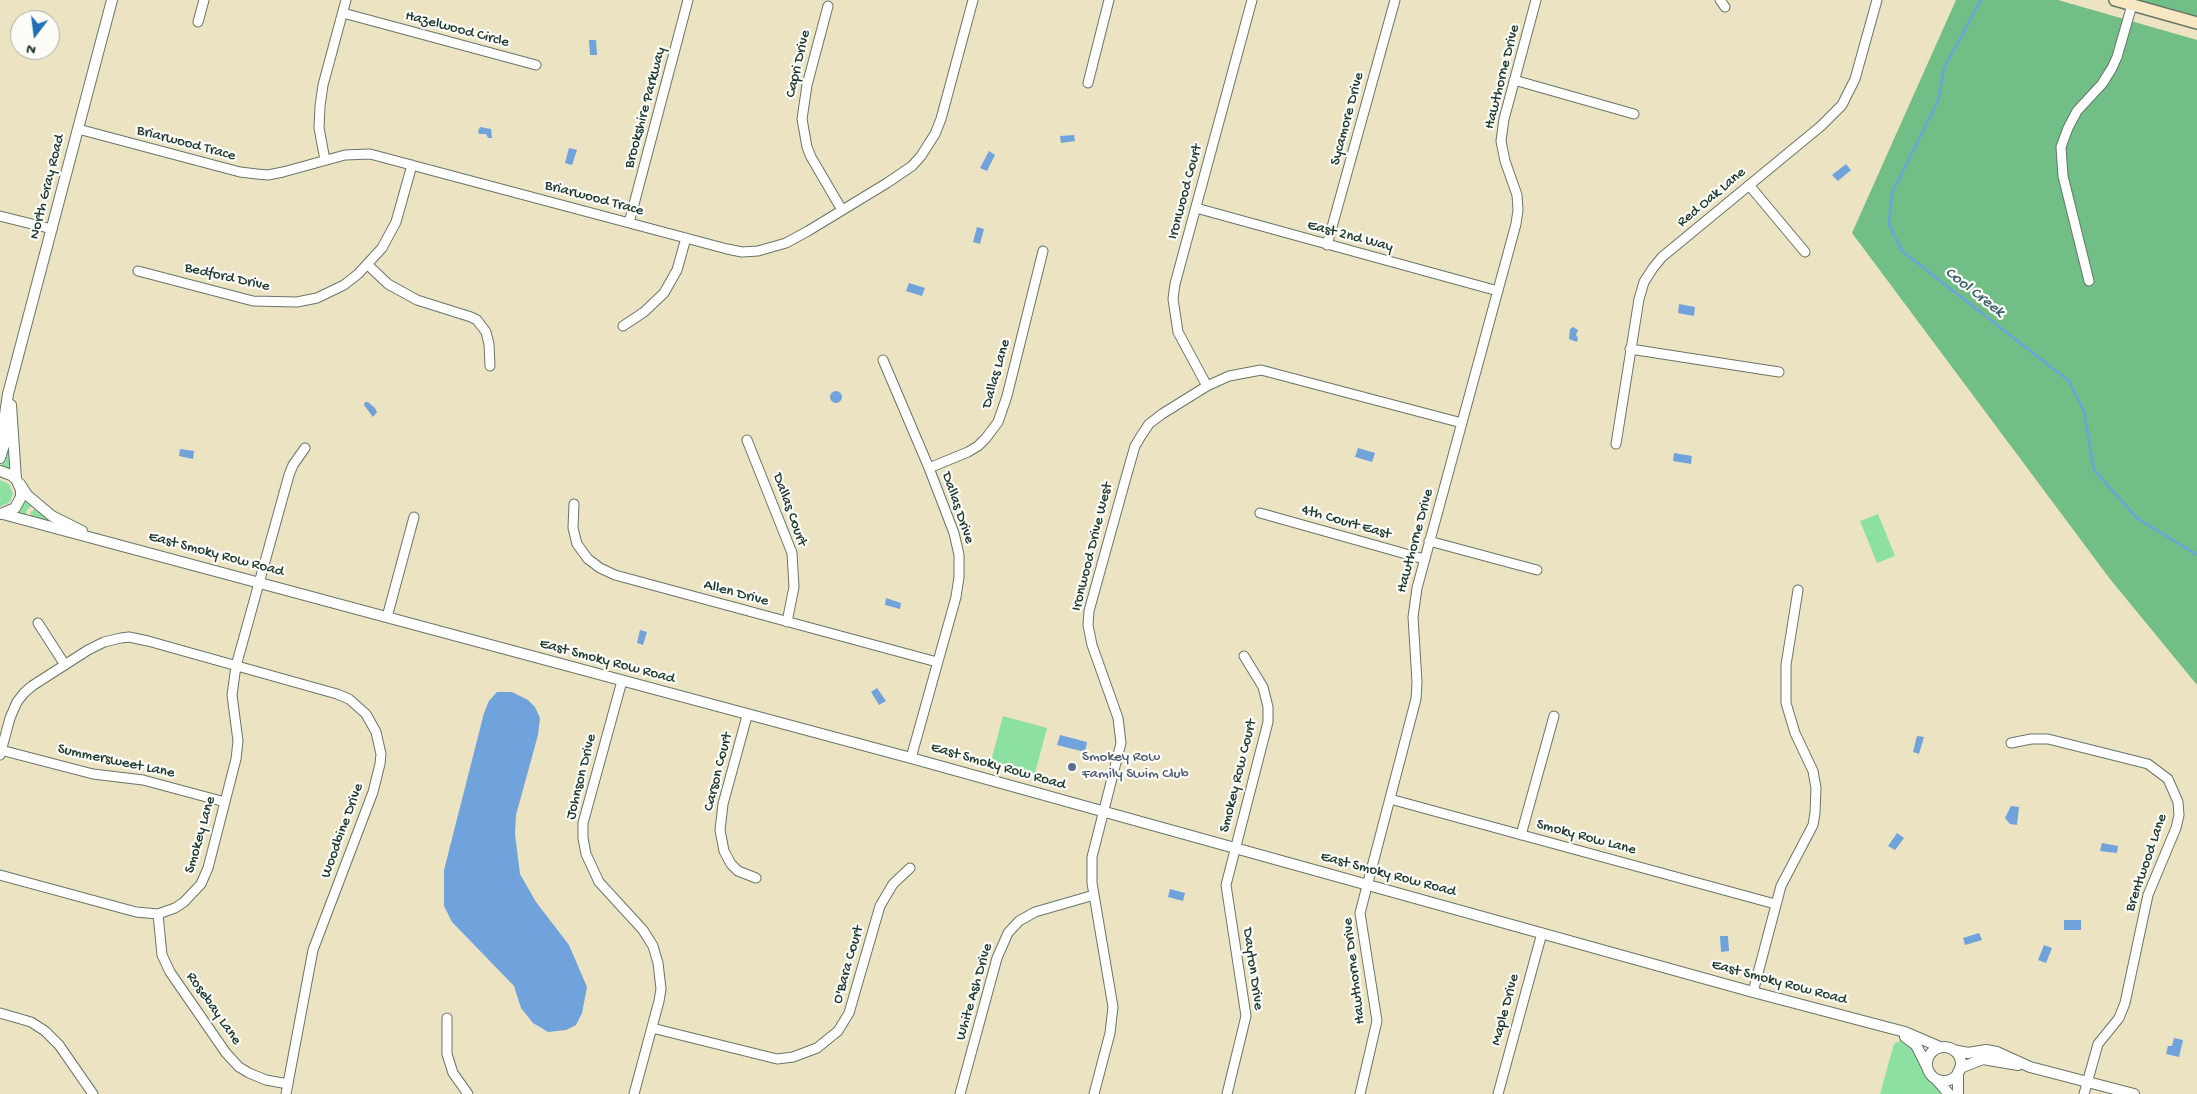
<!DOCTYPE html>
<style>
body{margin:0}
#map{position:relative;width:2197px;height:1094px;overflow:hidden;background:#ece3c3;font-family:"Gochi Hand",sans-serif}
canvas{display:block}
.north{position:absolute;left:10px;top:10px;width:50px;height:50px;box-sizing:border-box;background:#fdfcf7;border:1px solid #a4b0a9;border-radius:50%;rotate:195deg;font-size:14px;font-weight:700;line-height:20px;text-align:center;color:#1f3d34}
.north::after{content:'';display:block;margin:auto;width:18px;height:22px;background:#1f6fb2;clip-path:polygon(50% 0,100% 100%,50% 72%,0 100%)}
</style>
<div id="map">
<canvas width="2197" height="1094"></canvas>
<div class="north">N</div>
</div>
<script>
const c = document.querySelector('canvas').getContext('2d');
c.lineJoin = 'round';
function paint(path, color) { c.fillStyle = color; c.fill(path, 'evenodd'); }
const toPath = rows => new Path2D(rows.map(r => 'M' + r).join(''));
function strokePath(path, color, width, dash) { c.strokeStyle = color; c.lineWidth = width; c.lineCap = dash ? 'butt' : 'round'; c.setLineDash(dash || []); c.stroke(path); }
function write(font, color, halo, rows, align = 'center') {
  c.font = font + ' "Gochi Hand",sans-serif'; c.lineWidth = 4.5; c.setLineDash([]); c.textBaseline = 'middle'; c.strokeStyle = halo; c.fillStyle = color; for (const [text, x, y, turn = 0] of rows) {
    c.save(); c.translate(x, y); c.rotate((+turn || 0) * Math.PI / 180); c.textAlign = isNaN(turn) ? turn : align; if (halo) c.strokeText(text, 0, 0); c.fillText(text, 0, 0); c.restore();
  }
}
paint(toPath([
 [7,450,11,450,11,470,1,466],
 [0,480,9,484,13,494,10,502,0,507],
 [25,499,33,505,27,510,25,517,17,514],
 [36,508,53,521,52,525,30,519,31,512],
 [1878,514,1895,556,1877,563,1860,521],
 [1003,716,1047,728,1035,773,991,761],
 [1903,1039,1912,1046,1926,1077,1939,1088,1943,1094,1880,1094,1894,1044]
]), '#8ce0a1');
paint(toPath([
 [1956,0,2058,0,2197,40,2197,685,2110,579,1852,233],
 [2132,0,2197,0,2197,17]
]), '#71be87');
paint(toPath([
 [589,40,596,40,597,55,590,55],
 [480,127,491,129,492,138,488,138,486,134,479,134,478,131],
 [1074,135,1075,141,1061,143,1060,136],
 [569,148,577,150,572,165,565,163],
 [989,151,995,155,987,171,980,168],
 [1846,164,1851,170,1838,181,1832,175],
 [977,227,984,229,980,244,973,242],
 [909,283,925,288,922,296,906,291],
 [1679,304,1695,307,1694,316,1678,313],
 [1573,327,1578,330,1576,335,1578,338,1577,342,1569,339,1570,329],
 '830 397a6 6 0 1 1 12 0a6 6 0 1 1-12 0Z',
 [365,402,368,402,375,408,377,412,373,417,364,405],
 [1358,448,1375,453,1372,462,1355,457],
 [180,449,194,451,193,459,179,456],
 [1674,453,1692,456,1691,464,1673,461],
 [886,598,901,603,900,609,885,605],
 [640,630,647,632,643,645,637,643],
 [877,688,886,701,879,705,871,692],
 [497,692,512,692,528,700,535,707,540,718,538,735,516,815,515,834,520,874,536,902,569,945,587,987,582,1013,576,1025,566,1030,548,1032,533,1023,521,1008,514,986,452,922,444,906,444,870,484,713,489,701],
 [1060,735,1087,742,1085,752,1057,745],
 [1917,736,1924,737,1919,754,1913,752],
 [2011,806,2019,807,2017,825,2010,824,2005,818],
 [1897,833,1904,838,1895,850,1888,846],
 [2102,843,2118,846,2117,853,2100,851],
 [1170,889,1185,893,1183,901,1168,897],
 [2064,920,2081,920,2081,930,2064,930],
 [1979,933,1982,940,1965,945,1963,938],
 [1720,936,1728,936,1729,951,1721,952],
 [2044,945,2052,948,2046,963,2038,960],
 [2174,1038,2183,1040,2179,1057,2166,1054,2168,1046,2172,1046]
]), '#70a3dc');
strokePath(toPath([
 [1981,0,1944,68,1938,101,1892,193,1889,224,1902,251,2069,381,2084,411,2094,470,2137,518,2197,555]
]), '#70a3dc', 2.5);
const minor = toPath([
 [1720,0,1725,7],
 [828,6,807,85,802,119,807,147,811,157,842,210],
 [343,13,536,65],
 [198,22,204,0],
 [1514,80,1634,114],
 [1088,83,1109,0],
 [78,129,240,172,257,174,268,175,283,172,345,155,370,154,727,249,742,252,758,251,786,243,808,231,887,183,912,166,921,156,935,134,941,119,973,0],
 [325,160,319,128,320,106,323,85,346,0],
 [1749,185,1805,252],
 [1196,208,1498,291],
 [0,216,52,229],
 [629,223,688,0],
 [1327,245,1395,0],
 [368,265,388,284,417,300,471,317,477,320,486,332,489,344,490,366],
 [138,271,253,301,297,302,317,298,344,285,358,274,382,248,396,222,412,165],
 [2089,281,2063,176,2061,147,2068,128,2077,111,2102,84,2112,68,2117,57,2132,5],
 [623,326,644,312,664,293,677,270,686,238],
 [1630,349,1779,372],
 [883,360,929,468,954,533,959,555,959,577,956,597,911,758],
 [1207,386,1178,332,1173,299,1175,284,1252,0],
 [747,440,792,553,794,587,787,622],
 [1616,444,1639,299,1644,282,1653,268,1662,257,1821,126,1842,105,1855,79,1877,0],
 [929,468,968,452,978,446,986,438,998,422,1007,396,1043,251],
 [574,504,573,528,577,544,588,559,600,568,615,575,937,662],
 [1260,513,1424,559],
 [1429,541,1537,570],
 [387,617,414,517],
 [38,623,65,665],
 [622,681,583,823,583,838,586,854,599,882,643,930,653,946,658,963,661,989,659,1001,634,1094],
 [747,716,723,804,720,830,724,851,731,864,738,871,756,878],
 [2011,743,2031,739,2048,739,2148,764,2168,779,2178,802,2179,815,2176,828,2148,895,2125,1003,2119,1018,2098,1044,2084,1094],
 [1,750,93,774,143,780,225,802],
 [0,755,10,718,17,702,24,693,32,686,88,650,104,642,121,638,129,637,148,641,337,694,349,699,366,714,376,732,381,754,380,764,373,792,313,950,286,1094],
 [1390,799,1775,904],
 [1521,835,1554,716],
 [0,875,136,912,158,914,175,908,184,902,201,884,208,868,236,759,238,741,232,695,236,666,289,475,293,465,305,448],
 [158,914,162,955,170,972,226,1053,239,1067,249,1073,266,1080,288,1084],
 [1753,992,1781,886,1813,825,1815,813,1816,788,1813,771,1795,733,1786,703,1786,665,1798,590],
 [0,1013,31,1022,45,1031,59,1045,93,1094],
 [447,1018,447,1054,453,1073,468,1094],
 [652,1028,777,1059,793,1057,817,1048,838,1031,849,1013,880,906,893,884,910,868],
 [960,1094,997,958,1008,933,1019,921,1035,912,1094,895],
 [1094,1094,1110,1033,1113,1007,1092,883,1092,857,1121,743,1118,718,1092,645,1088,625,1089,611,1125,481,1135,446,1141,436,1149,424,1162,414,1207,386,1229,376,1261,370,1462,423],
 [1227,1094,1246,1016,1226,885,1268,722,1268,707,1263,687,1244,656],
 [1360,1094,1377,1021,1360,913,1416,699,1417,682,1413,617,1417,588,1516,224,1518,210,1517,195,1505,161,1501,141,1504,119,1536,0],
 [1498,1094,1542,933]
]);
const tertiary = toPath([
 [11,405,16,479],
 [0,458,4,445,4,421,8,394,112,0],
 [0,471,11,475,16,479,21,490,21,497,15,508,1,514],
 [20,484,27,495,52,516,82,531],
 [3,514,911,758,1753,992,1905,1032,1940,1047],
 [1905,1037,1916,1045,1927,1067],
 '1927 1064a17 17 0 1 1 34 0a17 17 0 1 1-34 0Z',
 [1953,1050,1968,1053,1986,1050,1997,1052,2030,1067,2134,1094],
 [1960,1068,1983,1059,2018,1065],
 [1958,1072,1958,1094],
 [1936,1079,1949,1094]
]);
const secondary = toPath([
 [2115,0,2197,23]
]);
strokePath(minor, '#677766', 11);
strokePath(tertiary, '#677766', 12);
strokePath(secondary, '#677766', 14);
strokePath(minor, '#fff', 9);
strokePath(tertiary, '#fff', 10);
strokePath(secondary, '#f8e7c3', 11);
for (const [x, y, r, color] of [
 [1072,767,5,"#5c6f8a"]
]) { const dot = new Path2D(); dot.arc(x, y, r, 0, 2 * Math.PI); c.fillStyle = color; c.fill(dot); strokePath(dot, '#fdfcf7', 2); }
write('15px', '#1f3d34', '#fdfcf7', [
 ["Hazelwood Circle",457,30,15],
 ["Capri Drive",799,64,-77],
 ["Hawthorne Drive",1503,77,-76],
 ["Brookshire Parkway",646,108,-75],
 ["Sycamore Drive",1348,119,-75],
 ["Briarwood Trace",186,144,15],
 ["North Gray Road",48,187,-76],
 ["Ironwood Court",1186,192,-75],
 ["Red Oak Lane",1712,198,-40],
 ["Briarwood Trace",594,199,15],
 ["East 2nd Way",1350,237,15],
 ["Bedford Drive",227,278,13],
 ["Dallas Lane",997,374,-74],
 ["Dallas Drive",957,508,71],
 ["Dallas Court",789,510,70],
 ["4th Court East",1346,523,16],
 ["Hawthorne Drive",1416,541,-75],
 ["Ironwood Drive West",1093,547,-76],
 ["East Smoky Row Road",216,555,15],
 ["Allen Drive",736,594,15],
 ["East Smoky Row Road",607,662,15],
 ["Summersweet Lane",116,762,12],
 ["East Smoky Row Road",998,767,16],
 ["Carson Court",719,772,-76],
 ["Smokey Row Court",1239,776,-76],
 ["Johnson Drive",582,777,-76],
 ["Woodbine Drive",343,831,-70],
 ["Smokey Lane",201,835,-74],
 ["Smoky Row Lane",1586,838,15],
 ["Brentwood Lane",2147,863,-71],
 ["East Smoky Row Road",1388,875,15],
 ["O'Bara Court",849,965,-74],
 ["Dayton Drive",1252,969,82],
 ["Hawthorne Drive",1355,971,-97],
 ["East Smoky Row Road",1779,983,15],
 ["White Ash Drive",975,992,-74],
 ["Rosebay Lane",213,1009,55],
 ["Maple Drive",1506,1010,-75]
]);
write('15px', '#4e5e75', '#fdfcf7', [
 ["Smokey Row",1082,758],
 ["Family Swim Club",1082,775]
], 'left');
write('italic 16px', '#3b616f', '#fdfcf7', [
 ["Cool Creek",1974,293,38]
]);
</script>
